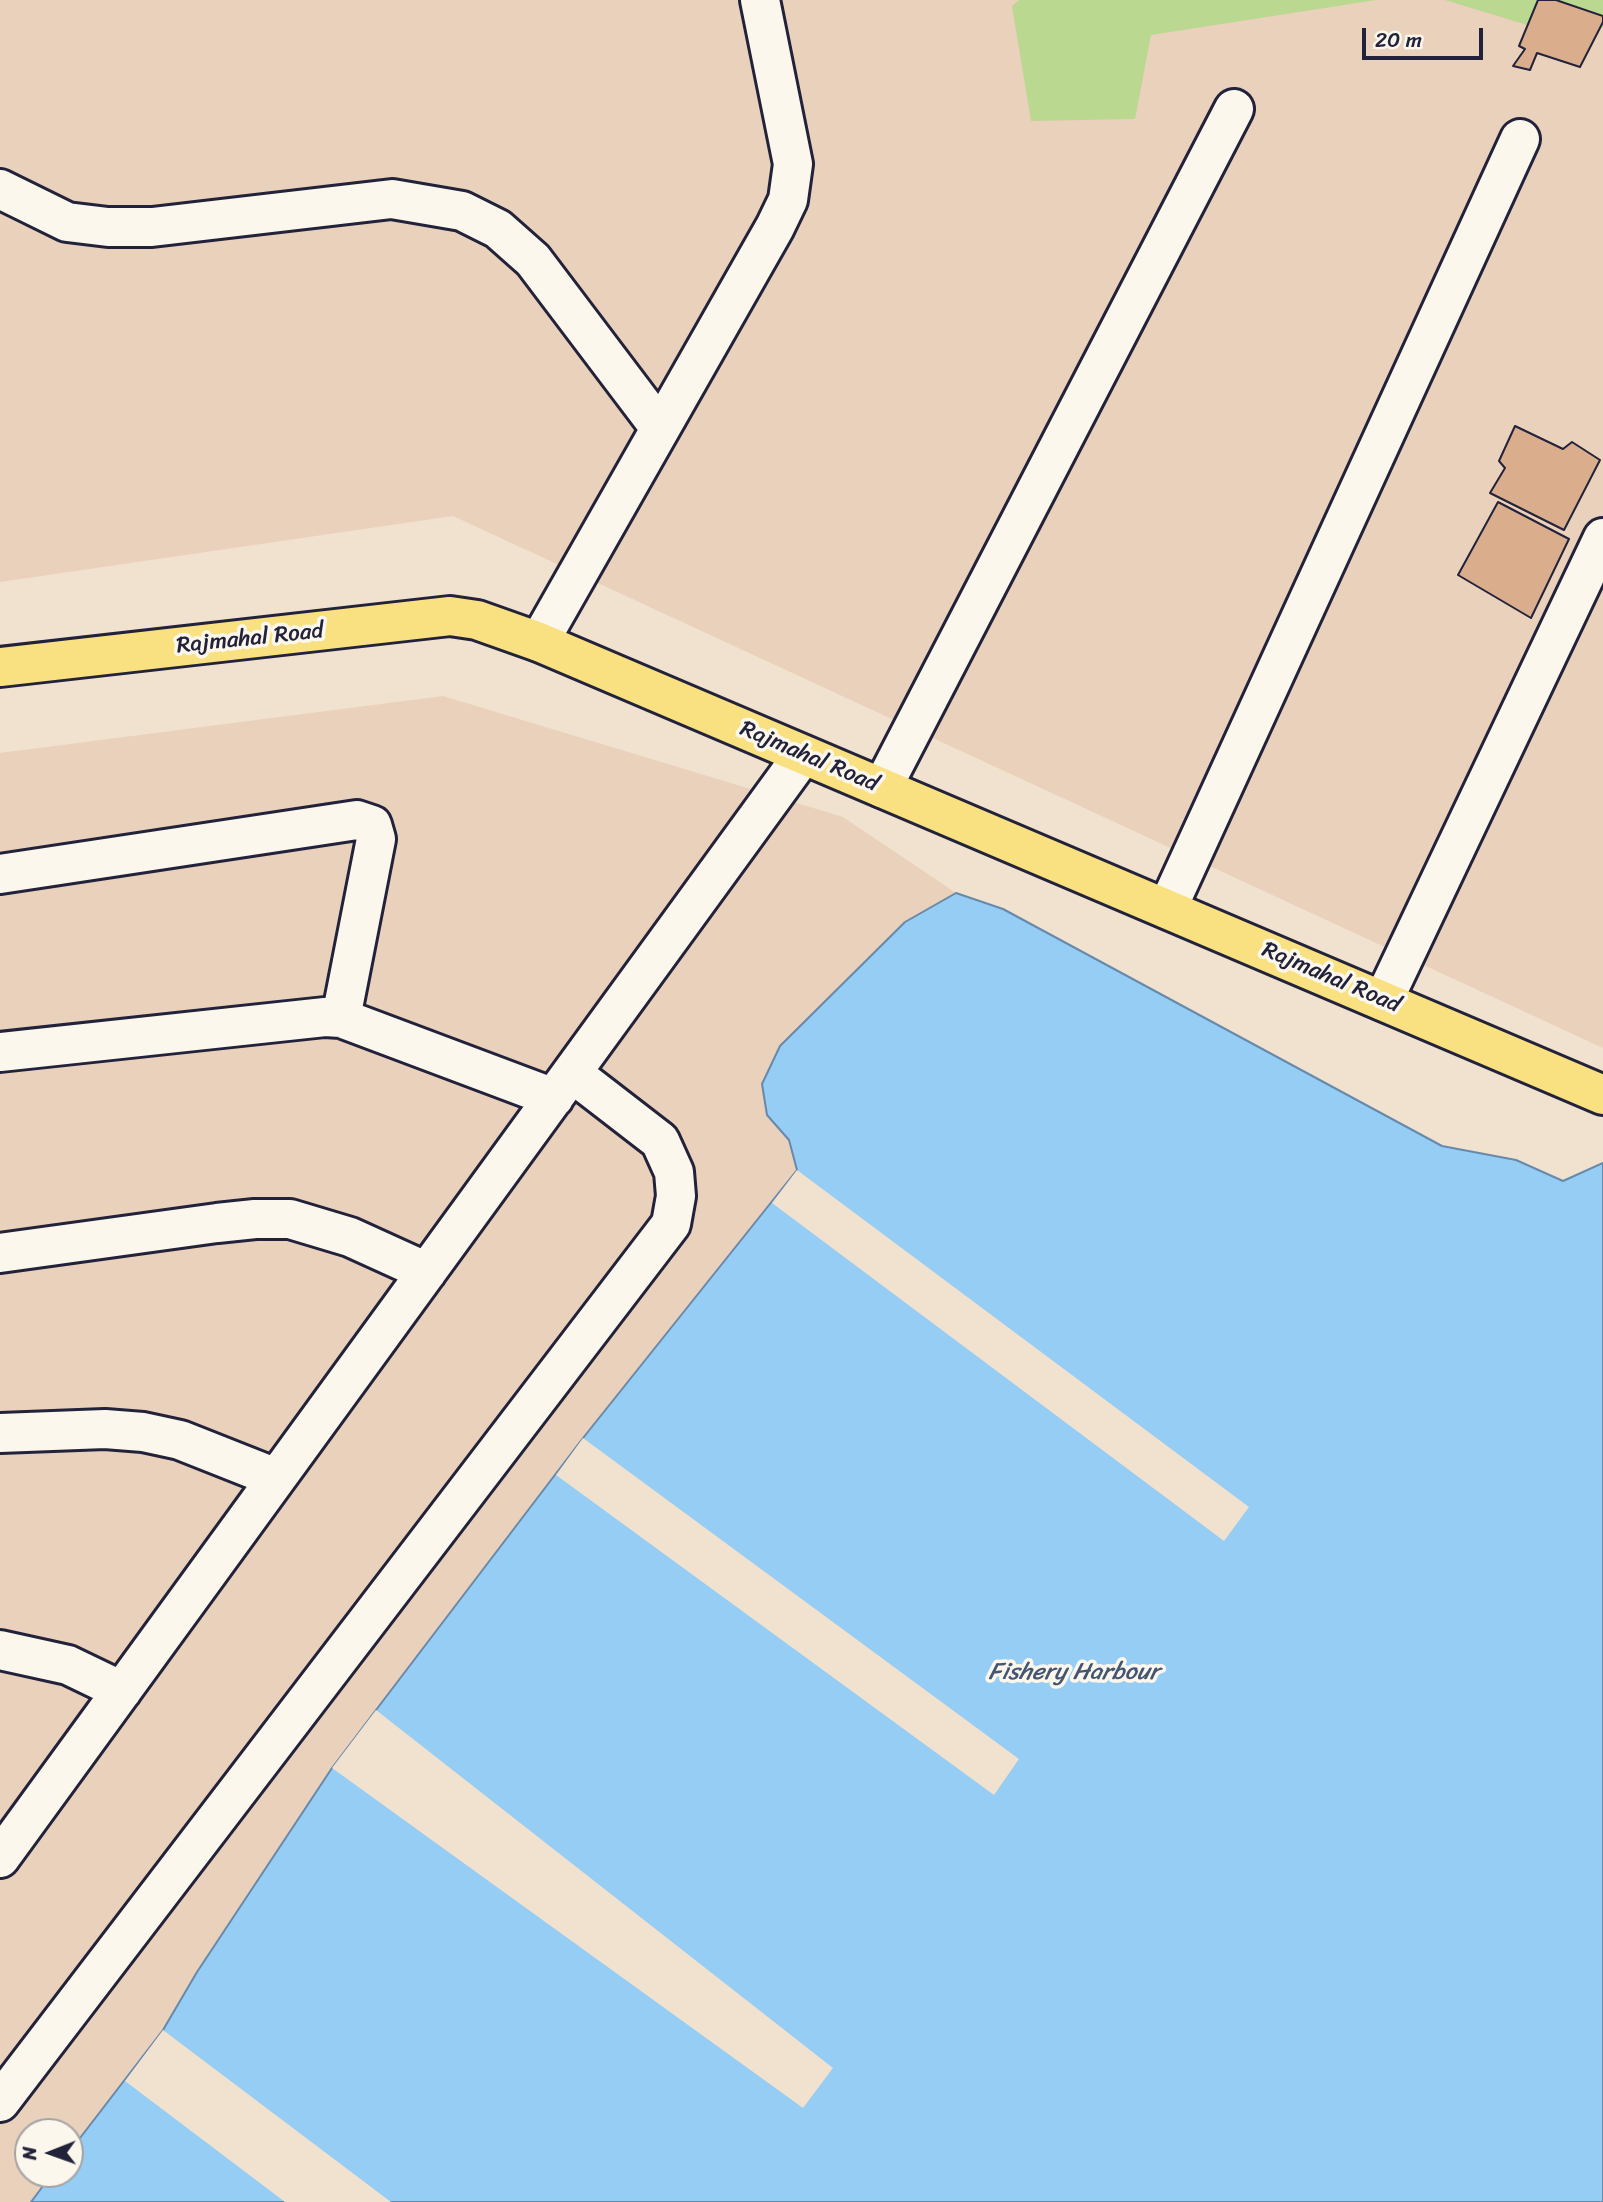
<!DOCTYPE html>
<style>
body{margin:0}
#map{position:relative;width:1603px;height:2202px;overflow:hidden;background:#f1e1cf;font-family:Sriracha,sans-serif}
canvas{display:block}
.north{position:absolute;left:14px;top:2118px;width:70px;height:70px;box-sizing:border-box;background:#fbf7ec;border:2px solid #a4a2a5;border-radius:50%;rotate:269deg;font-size:19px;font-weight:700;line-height:28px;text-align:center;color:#22223b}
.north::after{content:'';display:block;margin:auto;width:24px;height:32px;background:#22223b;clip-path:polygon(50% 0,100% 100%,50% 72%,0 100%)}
.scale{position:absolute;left:1362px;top:28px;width:121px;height:32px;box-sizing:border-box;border:4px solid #22223b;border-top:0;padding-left:9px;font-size:21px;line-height:24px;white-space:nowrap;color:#22223b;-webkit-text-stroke:5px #fbf7ec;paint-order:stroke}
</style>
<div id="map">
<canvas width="1603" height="2202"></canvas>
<div class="north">N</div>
<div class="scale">20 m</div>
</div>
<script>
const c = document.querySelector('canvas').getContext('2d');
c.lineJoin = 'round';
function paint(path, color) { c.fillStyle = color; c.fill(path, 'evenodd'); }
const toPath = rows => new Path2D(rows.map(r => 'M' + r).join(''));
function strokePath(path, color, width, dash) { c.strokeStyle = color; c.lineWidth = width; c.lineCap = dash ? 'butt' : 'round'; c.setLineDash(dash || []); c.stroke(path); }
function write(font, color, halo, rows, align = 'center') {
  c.font = font + ' Sriracha,sans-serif'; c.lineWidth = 7; c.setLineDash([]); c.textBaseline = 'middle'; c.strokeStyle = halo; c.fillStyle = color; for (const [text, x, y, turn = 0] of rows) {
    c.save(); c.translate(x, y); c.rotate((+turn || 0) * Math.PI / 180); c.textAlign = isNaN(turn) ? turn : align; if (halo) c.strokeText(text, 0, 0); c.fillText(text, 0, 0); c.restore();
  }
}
paint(toPath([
 [0,0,1603,0,1603,1048,453,516,0,582],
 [443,696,843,817,956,893,905,922,780,1046,762,1084,767,1115,789,1139,797,1170,583,1438,376,1710,332,1768,197,1972,163,2030,125,2081,70,2151,70,2132,28,2132,28,2174,52,2174,31,2202,0,2202,0,753]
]), '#ead1bb');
paint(toPath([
 [1019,0,1376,0,1151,35,1135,119,1031,121,1012,6],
 [1445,0,1603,0,1603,27,1547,31]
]), '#bad890');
const water = toPath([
 [956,893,1003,909,1442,1146,1516,1160,1563,1181,1603,1163,1603,2202,31,2202,52,2174,70,2174,70,2151,163,2030,197,1972,332,1768,376,1710,583,1438,797,1170,789,1140,767,1115,762,1084,780,1046,905,922,956,893]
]);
paint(water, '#95cdf4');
strokePath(water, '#6789aa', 2);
paint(toPath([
 [797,1170,1249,1507,1224,1541,772,1203],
 [583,1438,1019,1759,994,1795,556,1475],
 [376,1710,833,2068,803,2108,332,1768],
 [163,2030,391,2202,285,2202,125,2081]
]), '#f1e1cf');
const building = toPath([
 [1538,0,1556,0,1603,16,1603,22,1580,67,1537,53,1530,70,1513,66,1525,49,1519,46,1538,0],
 [1515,426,1563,449,1572,442,1600,460,1564,530,1490,493,1505,468,1499,461,1515,426],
 [1498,502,1569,539,1531,618,1458,575,1498,502]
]);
paint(building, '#daad8c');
strokePath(building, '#22223b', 2);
const minor = toPath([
 [0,189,67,222,108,227,152,227,392,199,462,211,498,229,533,260,660,428],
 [539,642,775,227,788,200,793,164,760,0],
 [882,788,1234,109],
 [0,874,357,820,372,825,376,839,341,1018],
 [1167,909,1520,139],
 [1383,1001,1603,538],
 [0,1052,325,1017,341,1018,554,1098],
 [0,1253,217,1223,255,1219,290,1219,350,1237,427,1272],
 [0,1433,105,1429,143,1432,180,1440,276,1478],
 [0,1650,68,1665,122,1691],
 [0,1858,803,755],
 [0,2102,671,1224,676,1196,674,1172,660,1141,572,1073]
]);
const major = toPath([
 [0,667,450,616,477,620,539,642,1603,1095]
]);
strokePath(minor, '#22223b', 44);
strokePath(major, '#22223b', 44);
strokePath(minor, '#fbf7ec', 38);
strokePath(major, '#f9e181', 38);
write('23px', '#22223b', '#fbf7ec', [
 ["Rajmahal Road",250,639,-6],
 ["Rajmahal Road",809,757,23],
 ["Rajmahal Road",1331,978,23]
]);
write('italic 24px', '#445572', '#fbf7ec', [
 ["Fishery Harbour",1074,1673]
]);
</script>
